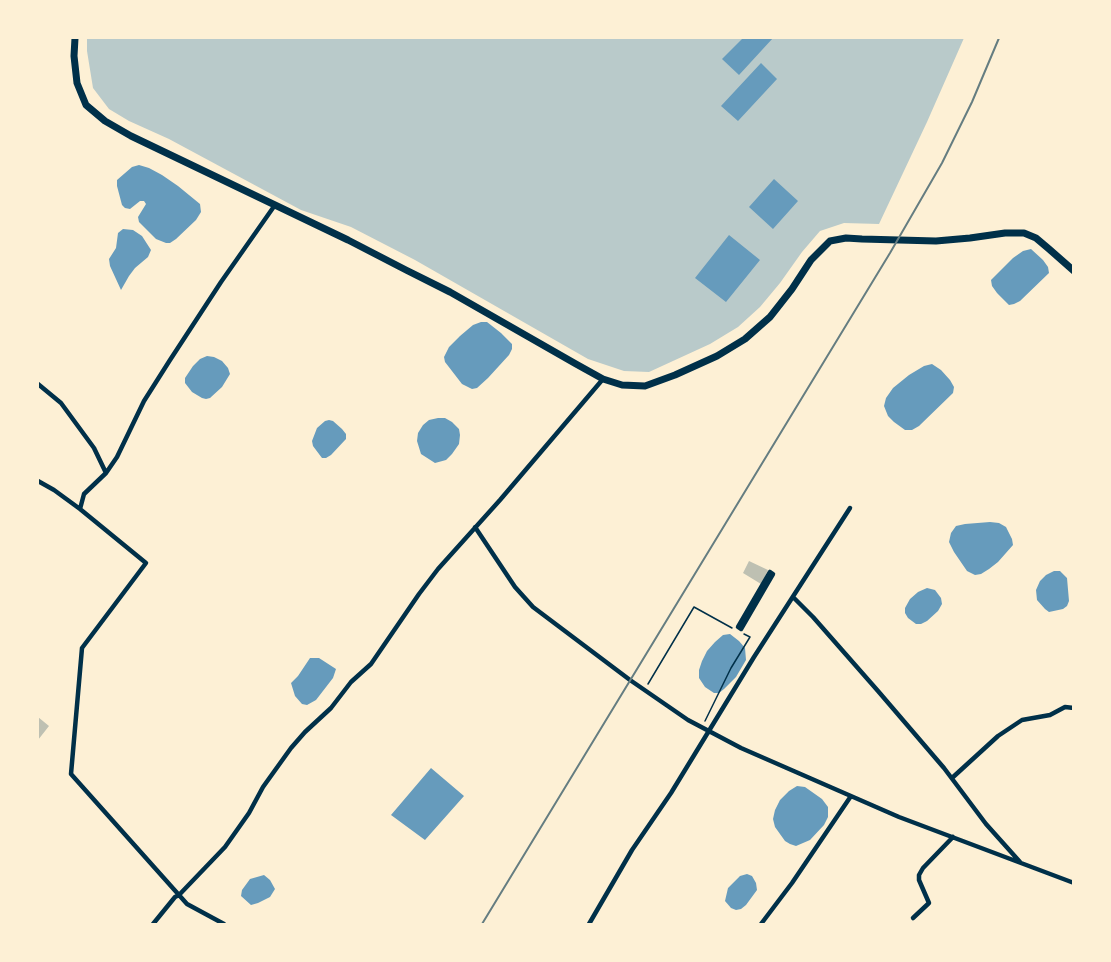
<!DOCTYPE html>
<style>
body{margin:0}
#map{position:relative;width:1111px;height:962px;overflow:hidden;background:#fdf0d5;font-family:"Asap Condensed",sans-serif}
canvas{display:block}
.frame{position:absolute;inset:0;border:39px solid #fdf0d5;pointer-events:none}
</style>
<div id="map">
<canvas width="1111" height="962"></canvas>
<div class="frame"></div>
</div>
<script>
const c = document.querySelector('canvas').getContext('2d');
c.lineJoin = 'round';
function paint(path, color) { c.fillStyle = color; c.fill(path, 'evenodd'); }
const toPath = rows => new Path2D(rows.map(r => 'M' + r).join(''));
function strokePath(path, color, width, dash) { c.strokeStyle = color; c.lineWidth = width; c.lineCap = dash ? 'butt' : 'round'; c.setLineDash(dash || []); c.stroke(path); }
paint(toPath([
 [87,38,964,38,927,122,879,224,844,223,820,231,802,252,780,283,760,307,738,327,710,344,649,372,624,371,588,359,415,260,351,227,301,210,169,139,129,121,109,109,93,88,87,51]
]), '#b9caca');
paint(toPath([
 [743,38,773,38,739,75,722,59],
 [761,63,777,79,738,121,721,106],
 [139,165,149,168,162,175,178,186,200,204,201,212,196,220,176,239,170,243,166,243,156,239,139,222,138,217,146,204,144,201,140,201,130,209,125,208,122,205,117,186,117,180,132,167],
 [774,179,798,201,773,229,749,207],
 [123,229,133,230,142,236,151,250,148,257,135,268,129,276,121,290,110,266,109,259,116,248,118,233],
 [729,235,760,260,726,302,695,278],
 [1031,249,1043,260,1048,267,1049,273,1020,301,1014,304,1009,305,997,293,992,286,991,280,1013,258,1023,251],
 [481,322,487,322,501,333,512,344,512,349,509,355,488,378,477,388,472,389,462,384,445,362,444,357,449,347,460,336,473,325],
 [207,356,214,357,222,361,228,368,230,374,222,387,210,398,206,399,202,398,192,392,185,383,185,378,193,366,200,359],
 [932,364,941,370,950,380,954,387,953,393,919,426,912,430,905,430,894,422,888,416,884,406,886,398,893,388,909,375,924,366],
 [438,418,445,418,452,422,459,429,460,435,459,444,452,454,446,460,435,463,421,454,417,441,418,433,423,425,429,420],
 [329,420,333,421,342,429,346,434,346,439,331,455,326,458,322,458,313,446,312,441,317,428,325,421],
 [990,522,999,523,1006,527,1012,539,1013,545,998,562,989,569,981,574,975,575,967,571,954,552,949,542,951,533,956,526,965,524],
 [1054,571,1060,571,1067,578,1069,601,1067,606,1063,609,1049,612,1045,609,1037,600,1036,590,1040,581,1046,575],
 [927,588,935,590,941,598,942,604,938,611,927,621,921,624,916,624,908,618,905,613,905,608,910,599,918,592],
 [730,634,739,641,745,648,746,660,736,677,724,689,719,693,714,693,705,687,699,678,699,670,702,661,707,651,715,642,723,635],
 [310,658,319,658,336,669,333,678,316,700,307,705,302,704,295,696,291,683,298,676],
 [431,768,464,796,425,840,391,815],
 [797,786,805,787,822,799,828,807,828,817,824,825,810,840,796,846,790,844,785,841,775,827,773,819,775,810,780,800,789,791],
 [747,874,752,876,756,883,757,890,746,905,741,909,736,910,731,908,725,901,728,888,740,876],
 [264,875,270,880,275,889,270,897,258,903,251,905,241,896,242,890,250,879]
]), '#669bbc');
paint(toPath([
 [749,561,768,570,761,584,743,573],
 [38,717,49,726,38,740]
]), '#bec0b2');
strokePath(toPath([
 [648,684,694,607,732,628],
 [705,721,731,668,750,637,744,634]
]), '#003049', 1.5);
strokePath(toPath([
 [38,384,61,403,94,448,106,473],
 [38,481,54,490,80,509,84,494,106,473,117,457,144,401,170,360,221,282,275,205],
 [80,509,146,563,82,648,71,774,187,904,224,924],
 [475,527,515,587,533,607,630,680,688,720,741,748,899,817,1074,883],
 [770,572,773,574,741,629,738,627,770,572],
 [793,597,813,617,878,691,944,768,986,824,1020,862],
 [952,778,998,736,1022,720,1050,715,1065,707,1074,708],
 [913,918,929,903,919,880,919,875,923,868,953,837],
 [153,924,175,897,179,895,225,847,249,813,263,787,291,748,305,732,331,708,351,682,371,664,419,594,438,569,500,500,603,379],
 [589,924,632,850,671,793,754,657,850,508],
 [761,924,792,883,851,796]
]), '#003049', 4.5);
strokePath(toPath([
 [75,38,74,56,77,83,86,105,105,121,131,136,348,240,406,270,450,292,576,364,603,379,622,385,645,386,675,375,717,356,745,339,770,317,792,289,811,260,830,241,846,238,862,239,936,241,970,238,1005,233,1024,233,1036,238,1049,249,1074,271]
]), '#003049', 7);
strokePath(toPath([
 [482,924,890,253,942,163,972,102,999,38]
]), '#657d81', 2);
</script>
